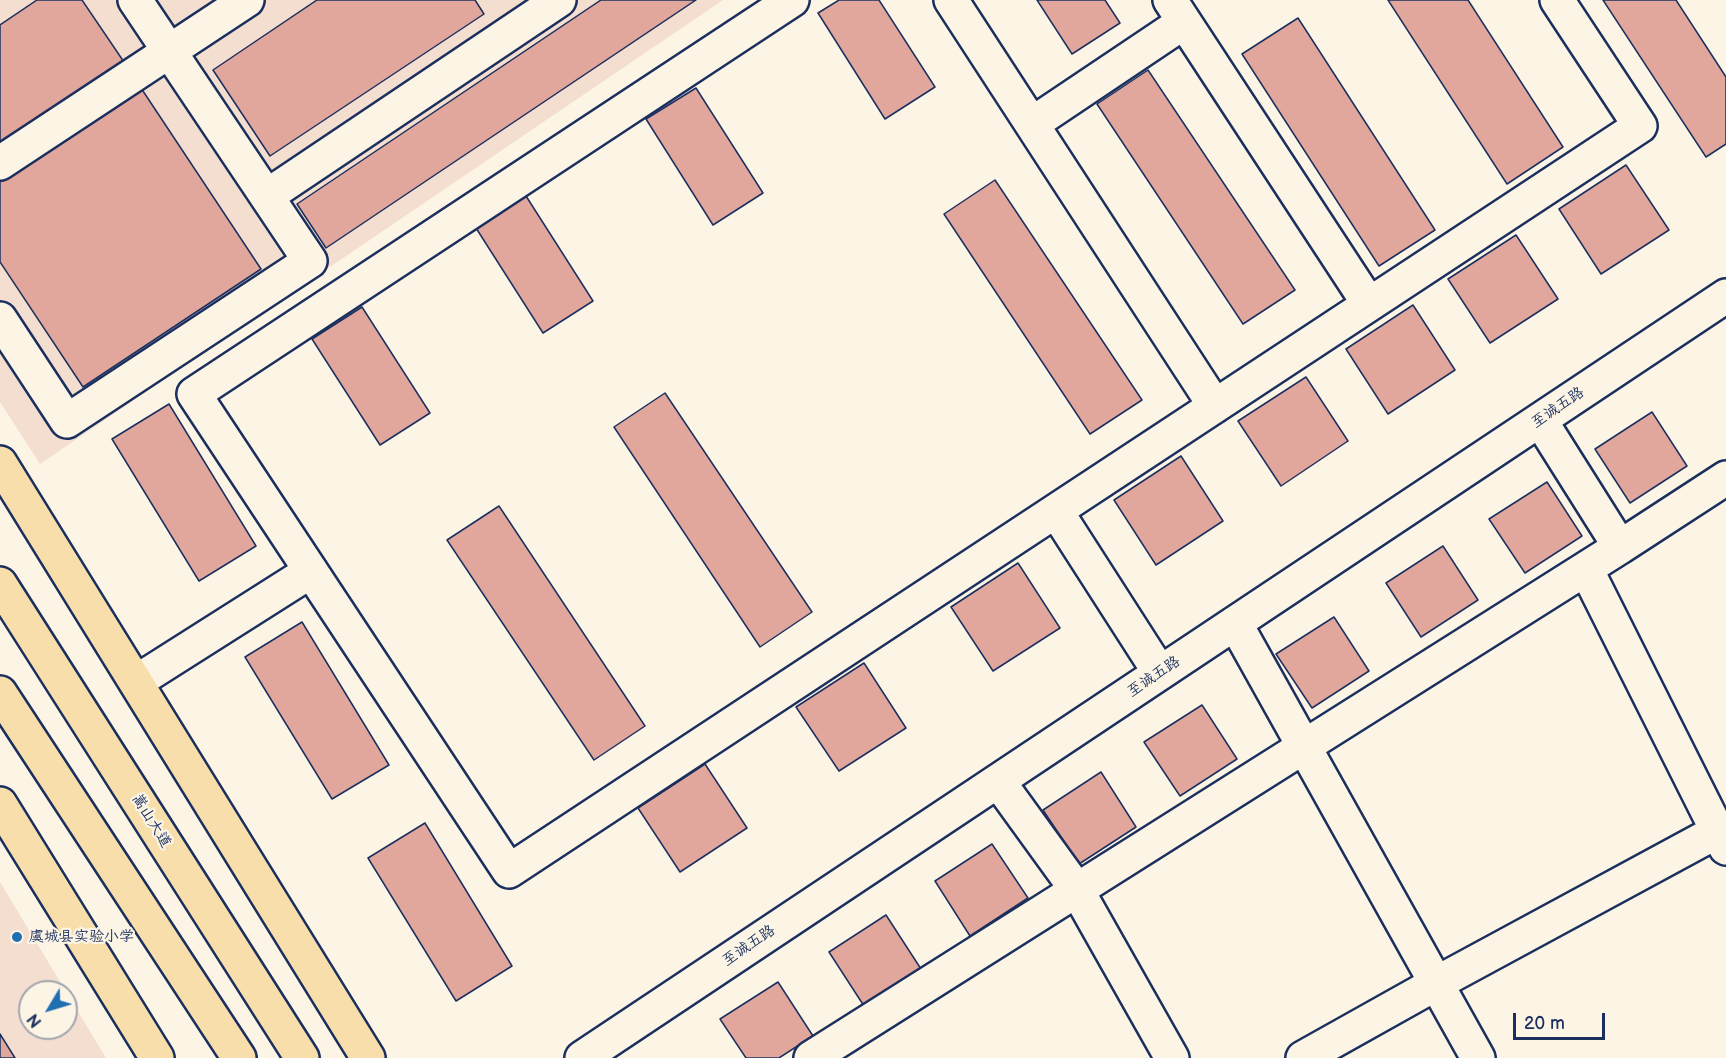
<!DOCTYPE html>
<meta charset="utf-8">
<style>
body{margin:0}
#map{position:relative;width:1726px;height:1058px;overflow:hidden;background:#fcf5e5;font-family:"Balsamiq Sans",sans-serif}
canvas{display:block}
.north{position:absolute;left:18px;top:980px;width:60px;height:60px;box-sizing:border-box;background:#fcf5e5;border:2px solid #a2a6af;border-radius:50%;rotate:232deg;font-size:16px;font-weight:700;line-height:24px;text-align:center;color:#1b2f5e}
.north::after{content:'';display:block;margin:auto;width:21px;height:27px;background:#1f6fb2;clip-path:polygon(50% 0,100% 100%,50% 72%,0 100%)}
.scale{position:absolute;left:1513px;top:1013px;width:92px;height:27px;box-sizing:border-box;border:3px solid #1b2f5e;border-top:0;padding-left:8px;font-size:18px;line-height:21px;white-space:nowrap;color:#1b2f5e;-webkit-text-stroke:4px #fcf5e5;paint-order:stroke}
</style>
<div id="map">
<canvas width="1726" height="1058"></canvas>
<div class="north">N</div>
<div class="scale">20 m</div>
</div>
<script>
const c = document.querySelector('canvas').getContext('2d');
c.lineJoin = 'round';
function paint(path, color) { c.fillStyle = color; c.fill(path, 'evenodd'); }
const toPath = rows => new Path2D(rows.map(r => 'M' + r).join(''));
function strokePath(path, color, width, dash) { c.strokeStyle = color; c.lineWidth = width; c.lineCap = dash ? 'butt' : 'round'; c.setLineDash(dash || []); c.stroke(path); }
function write(font, color, halo, rows, align = 'center') {
  c.font = font + ' "Balsamiq Sans","LXGW WenKai TC",sans-serif'; c.lineWidth = 4.5; c.setLineDash([]); c.textBaseline = 'middle'; c.strokeStyle = halo; c.fillStyle = color; for (const [text, x, y, turn = 0] of rows) {
    c.save(); c.translate(x, y); c.rotate((+turn || 0) * Math.PI / 180); c.textAlign = isNaN(turn) ? turn : align; if (halo) c.strokeText(text, 0, 0); c.fillText(text, 0, 0); c.restore();
  }
}
paint(toPath([
 [0,0,723,0,40,464,0,402],
 [0,882,106,1058,0,1058],
 [30,992,66,992,66,1028,30,1028]
]), '#f4decf');
const building = toPath([
 [37,0,82,0,124,62,0,148,0,25,37,0],
 [317,0,475,0,484,14,270,156,213,70,317,0],
 [601,0,696,0,326,248,297,204,601,0],
 [839,0,879,0,935,87,885,119,818,13,839,0],
 [1037,0,1105,0,1120,23,1072,54,1037,0],
 [1388,0,1468,0,1563,147,1507,184,1388,0],
 [1603,0,1676,0,1726,77,1726,144,1706,157,1603,0],
 [1298,18,1435,230,1379,266,1242,54,1298,18],
 [1148,70,1295,290,1243,324,1097,104,1148,70],
 [139,85,261,269,83,387,0,262,0,177,139,85],
 [696,88,763,193,713,225,646,119,696,88],
 [1626,165,1669,230,1601,274,1559,209,1626,165],
 [995,180,1142,400,1090,434,944,214,995,180],
 [526,196,593,301,543,333,476,228,526,196],
 [1516,235,1558,299,1490,343,1448,279,1516,235],
 [1413,305,1455,370,1388,414,1346,349,1413,305],
 [362,307,430,413,380,445,312,339,362,307],
 [1306,377,1348,441,1281,486,1238,421,1306,377],
 [665,393,812,612,760,647,614,427,665,393],
 [169,404,256,546,199,581,112,439,169,404],
 [1652,412,1687,466,1630,503,1595,449,1652,412],
 [1181,456,1223,521,1156,565,1114,500,1181,456],
 [1547,482,1582,536,1525,573,1489,519,1547,482],
 [499,506,645,726,594,760,447,540,499,506],
 [1443,546,1478,600,1421,637,1386,583,1443,546],
 [1018,563,1060,628,993,671,951,607,1018,563],
 [1334,617,1369,671,1312,708,1276,654,1334,617],
 [302,622,389,765,332,799,245,657,302,622],
 [864,663,906,728,839,771,796,707,864,663],
 [1202,705,1237,759,1180,796,1144,742,1202,705],
 [705,764,747,828,680,872,638,808,705,764],
 [1101,772,1136,827,1079,864,1043,810,1101,772],
 [425,823,512,966,456,1001,368,858,425,823],
 [992,844,1028,898,970,936,935,881,992,844],
 [886,915,921,969,864,1006,829,952,886,915],
 [778,982,813,1036,779,1058,746,1058,720,1019,778,982],
 [0,1034,15,1058,0,1058,0,1034]
]);
paint(building, '#e1a79d');
strokePath(building, '#1b2f5e', 1.5);
const minor = toPath([
 [792,0,194,394,509,871,1640,126,1557,0],
 [951,0,1215,406],
 [1170,0,1369,304],
 [1032,124,1184,22],
 [0,163,247,0],
 [267,196,559,0],
 [0,319,67,421,310,261,135,0],
 [1056,511,1160,673],
 [1620,547,1726,478],
 [1586,569,1726,848],
 [1235,623,1478,1058],
 [136,682,311,571],
 [998,781,1077,890,1172,1058],
 [582,1058,1726,296],
 [811,1058,1620,547,1540,420],
 [1303,1058,1437,983,1718,831]
]);
const major = toPath([
 [0,463,368,1058],
 [0,584,302,1058],
 [0,693,239,1058],
 [0,804,157,1058]
]);
strokePath(minor, '#1b2f5e', 38);
strokePath(major, '#1b2f5e', 38);
strokePath(minor, '#fcf5e5', 33);
strokePath(major, '#f8deab', 33);
for (const [x, y, r, color] of [
 [17,937,6,"#1f6fb2"]
]) { const dot = new Path2D(); dot.arc(x, y, r, 0, 2 * Math.PI); c.fillStyle = color; c.fill(dot); strokePath(dot, '#fcf5e5', 2); }
write('15px', '#1b2f5e', '#fcf5e5', [
 ["至诚五路",1558,408,-34],
 ["至诚五路",1154,677,-34],
 ["嵩山大道",151,821,58],
 ["至诚五路",749,946,-34]
]);
write('15px', '#1b2f5e', '#fcf5e5', [
 ["虞城县实验小学",29,937]
], 'left');
</script>
